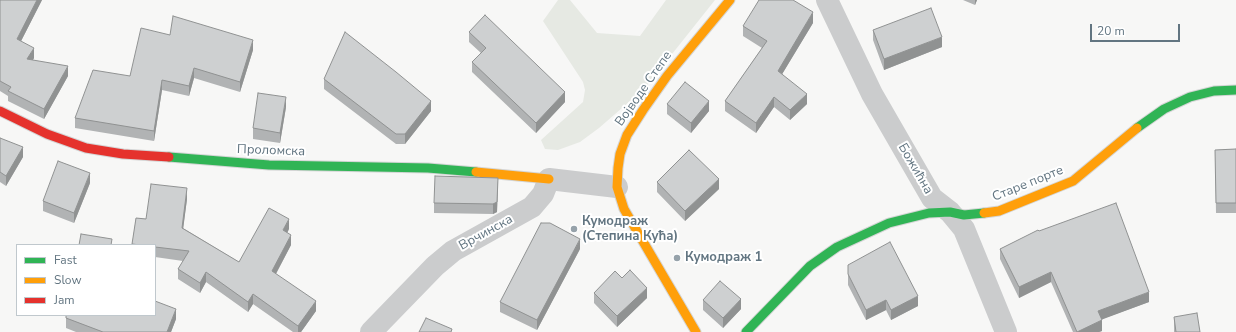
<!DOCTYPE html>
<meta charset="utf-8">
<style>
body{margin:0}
#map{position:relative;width:1236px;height:332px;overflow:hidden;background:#f7f7f6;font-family:"Nunito Sans",sans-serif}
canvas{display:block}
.legend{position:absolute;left:16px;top:244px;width:140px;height:72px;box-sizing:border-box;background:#fff;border:1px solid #c0c8cd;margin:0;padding:5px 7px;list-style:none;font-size:12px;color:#627581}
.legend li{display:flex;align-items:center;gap:8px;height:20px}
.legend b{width:20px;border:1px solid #c0c8cd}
.scale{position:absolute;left:1090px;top:24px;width:90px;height:18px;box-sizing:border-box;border:2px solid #627581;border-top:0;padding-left:5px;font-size:12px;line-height:14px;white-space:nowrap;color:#627581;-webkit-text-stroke:3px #fff;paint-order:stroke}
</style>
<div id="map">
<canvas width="1236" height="332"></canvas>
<ul class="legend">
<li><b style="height:5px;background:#30b455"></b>Fast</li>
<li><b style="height:5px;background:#ff9f0a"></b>Slow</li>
<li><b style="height:5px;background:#e5322d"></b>Jam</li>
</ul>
<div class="scale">20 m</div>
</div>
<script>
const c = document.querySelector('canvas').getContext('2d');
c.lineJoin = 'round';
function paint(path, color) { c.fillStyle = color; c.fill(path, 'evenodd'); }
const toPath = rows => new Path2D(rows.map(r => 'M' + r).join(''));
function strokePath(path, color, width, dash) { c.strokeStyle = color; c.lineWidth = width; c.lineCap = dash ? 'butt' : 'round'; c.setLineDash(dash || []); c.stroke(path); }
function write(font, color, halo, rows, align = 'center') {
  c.font = font + ' "Nunito Sans",sans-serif'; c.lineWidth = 4; c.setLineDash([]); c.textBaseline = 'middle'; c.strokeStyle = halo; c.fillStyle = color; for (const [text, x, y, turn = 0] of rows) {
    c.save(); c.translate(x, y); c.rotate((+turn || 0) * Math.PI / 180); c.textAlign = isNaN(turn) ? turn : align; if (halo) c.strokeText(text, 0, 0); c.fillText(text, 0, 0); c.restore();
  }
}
paint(toPath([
 [558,0,570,0,597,33,640,36,666,0,715,0,645,88,599,128,580,142,558,150,545,149,541,140,583,102,585,90,583,82,543,21]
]), '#e6e9e3');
const fast = toPath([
 [1137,128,1164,109,1190,97,1214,91,1236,90],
 [169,157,269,165,428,168,476,172],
 [746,332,810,266,837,247,889,223,929,213,950,212,964,215,984,213]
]);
const slow = toPath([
 [476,172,549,179],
 [984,213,999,211,1073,181,1137,128],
 [696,332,624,209,617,187,618,168,620,154,627,135,643,110,667,76,730,0]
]);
const jam = toPath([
 [0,111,47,134,86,148,123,154,169,157]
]);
strokePath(fast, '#d4d5d5', 11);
strokePath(slow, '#d4d5d5', 11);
strokePath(jam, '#d4d5d5', 11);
strokePath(toPath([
 [827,0,872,94,932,198,950,212,964,229,1006,332],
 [371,332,435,266,453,251,532,207,543,194,549,179,617,187]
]), '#cbcccd', 22);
strokePath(fast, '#30b455', 9);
strokePath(slow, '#ff9f0a', 9);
strokePath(jam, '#e5322d', 9);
paint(toPath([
 [0,0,42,0,21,41,34,58,33,60,68,76,44,119,8,101,8,96,0,91],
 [963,0,977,0,975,5],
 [813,23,782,74,807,104,790,120,774,107,756,133,725,111,725,101,762,48,743,36,743,26],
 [873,30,942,47,884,70,873,40],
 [469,32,565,102,536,133,472,72,472,62,481,53,469,42],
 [170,35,253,50,240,92,194,78,189,96,162,90,154,141,75,128,75,118,130,76],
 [324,79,431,111,405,144,396,144,324,89],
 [667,104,709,111,691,133,667,114],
 [286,107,280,143,253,139,253,128],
 [0,138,23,157,6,186,0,182],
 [1236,149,1236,213,1216,213,1215,150],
 [657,182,719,189,685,221,657,192],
 [90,183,74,223,43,211,43,201],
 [498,188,497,212,493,214,434,213,434,203],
 [187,199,183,228,239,262,289,229,287,233,291,245,276,274,316,311,301,332,293,332,253,304,248,312,206,282,200,293,178,279,178,269,183,261,155,257,155,245,132,245,136,218,146,219],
 [1039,231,1149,302,1102,319,1102,331,1099,332,1073,332,1051,282,1019,298,1000,259,1000,249],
 [580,249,537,330,500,312,500,302],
 [848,265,918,306,891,320,886,310,866,320,848,285],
 [622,278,647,298,617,327,594,303,594,293],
 [703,300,741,309,723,328,703,310],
 [1174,317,1200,332,1174,332],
 [66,318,176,319,171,332,76,332,66,328]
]), '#b1b3b4');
paint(toPath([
 [37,0,42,0,17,49,17,39],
 [975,0,977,0,975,5],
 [813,12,813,23,778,81,778,71],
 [942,37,942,47,884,70,884,59],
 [253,40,253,50,240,92,240,82],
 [34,48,34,58,27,69,27,59],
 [68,66,68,76,44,119,44,109],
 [194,68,194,78,189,96,189,86],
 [162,80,162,90,154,141,154,131],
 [565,92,565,102,536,133,536,123],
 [807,94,807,104,790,120,790,110],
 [286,97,286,107,280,143,280,133],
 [774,97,774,107,756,133,756,123],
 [431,101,431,111,405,144,405,134],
 [709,101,709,111,691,133,691,123],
 [23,147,23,157,6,186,6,176],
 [90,173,90,183,74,223,74,213],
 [498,178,497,212,493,214,493,204],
 [719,179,719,189,685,221,685,211],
 [187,188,187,199,182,238,182,228],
 [289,219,289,229,283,241,283,230],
 [291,235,291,245,272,281,272,271],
 [580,239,580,249,537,330,537,320],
 [206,272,206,282,200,293,200,283],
 [1051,272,1051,282,1019,298,1019,287],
 [647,288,647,298,617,327,617,316],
 [1149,292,1149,302,1098,321,1098,311],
 [253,294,253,304,248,312,248,302],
 [918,296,918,306,891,320,891,310],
 [741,299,741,309,723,328,723,318],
 [886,300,886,310,866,320,866,310],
 [316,301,316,311,301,332,298,332,298,326],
 [176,309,176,319,171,332,167,332],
 [1102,320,1102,331,1099,332,1077,332]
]), '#909292');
const building = toPath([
 [0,0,37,0,17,39,34,48,27,59,68,66,44,109,8,91,11,87,0,81,0,0],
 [759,0,793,0,813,12,778,71,807,94,790,110,774,97,756,123,725,101,767,41,743,26,759,0],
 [931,8,942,37,884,59,873,30,931,8],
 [485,15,565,92,536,123,472,62,486,48,469,32,485,15],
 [173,16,253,40,240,82,194,68,189,86,162,80,154,131,75,118,93,70,130,76,141,28,170,35,173,16],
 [345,32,396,72,431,101,405,134,396,134,324,79,345,32],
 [685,82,709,101,691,123,667,104,685,82],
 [258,93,286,97,280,133,253,128,258,93],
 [0,138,23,147,6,176,0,172,0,138],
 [1236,149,1236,203,1216,203,1215,150,1236,149],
 [689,150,719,179,685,211,657,182,689,150],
 [58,161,90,173,74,213,43,201,58,161],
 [435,176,498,178,497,202,493,204,434,203,435,176],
 [151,184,187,188,182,228,239,262,269,208,289,219,283,230,291,235,272,271,316,301,298,326,253,294,248,302,206,272,200,283,178,269,189,251,155,247,155,245,140,245,132,244,136,218,146,219,151,184],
 [1116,203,1149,292,1098,311,1102,320,1077,332,1051,272,1019,287,1000,249,1038,230,1039,231,1116,203],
 [541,223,550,223,580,239,537,320,500,302,541,223],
 [81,234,112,239,111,245,79,245,81,234],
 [890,242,918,296,891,310,886,300,866,310,848,274,848,265,890,242],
 [630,270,647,288,617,316,594,293,615,271,622,278,630,270],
 [720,281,741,299,723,318,703,300,720,281],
 [155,301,176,309,167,332,103,332,66,318,66,315,155,315,155,301],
 [1197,313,1200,332,1176,332,1174,317,1197,313],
 [426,318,452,329,451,332,419,332,426,318]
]);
paint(building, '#ced0d1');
strokePath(building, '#909292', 1);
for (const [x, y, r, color] of [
 [574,229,4,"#96a2aa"],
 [677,258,4,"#96a2aa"]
]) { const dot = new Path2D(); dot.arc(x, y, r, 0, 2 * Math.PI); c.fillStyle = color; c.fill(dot); strokePath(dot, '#fff', 1.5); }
write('13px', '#627581', '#fff', [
 ["Војводе Степе",644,89,-55],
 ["Проломска",271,151,2],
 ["Божићна",915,169,60],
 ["Старе порте",1028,184,-22],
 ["Врчинска",486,233,-29]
]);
write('bold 13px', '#627581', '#fff', [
 ["Кумодраж",582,222],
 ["(Степина Кућа)",582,237],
 ["Кумодраж 1",685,258]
], 'left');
</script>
